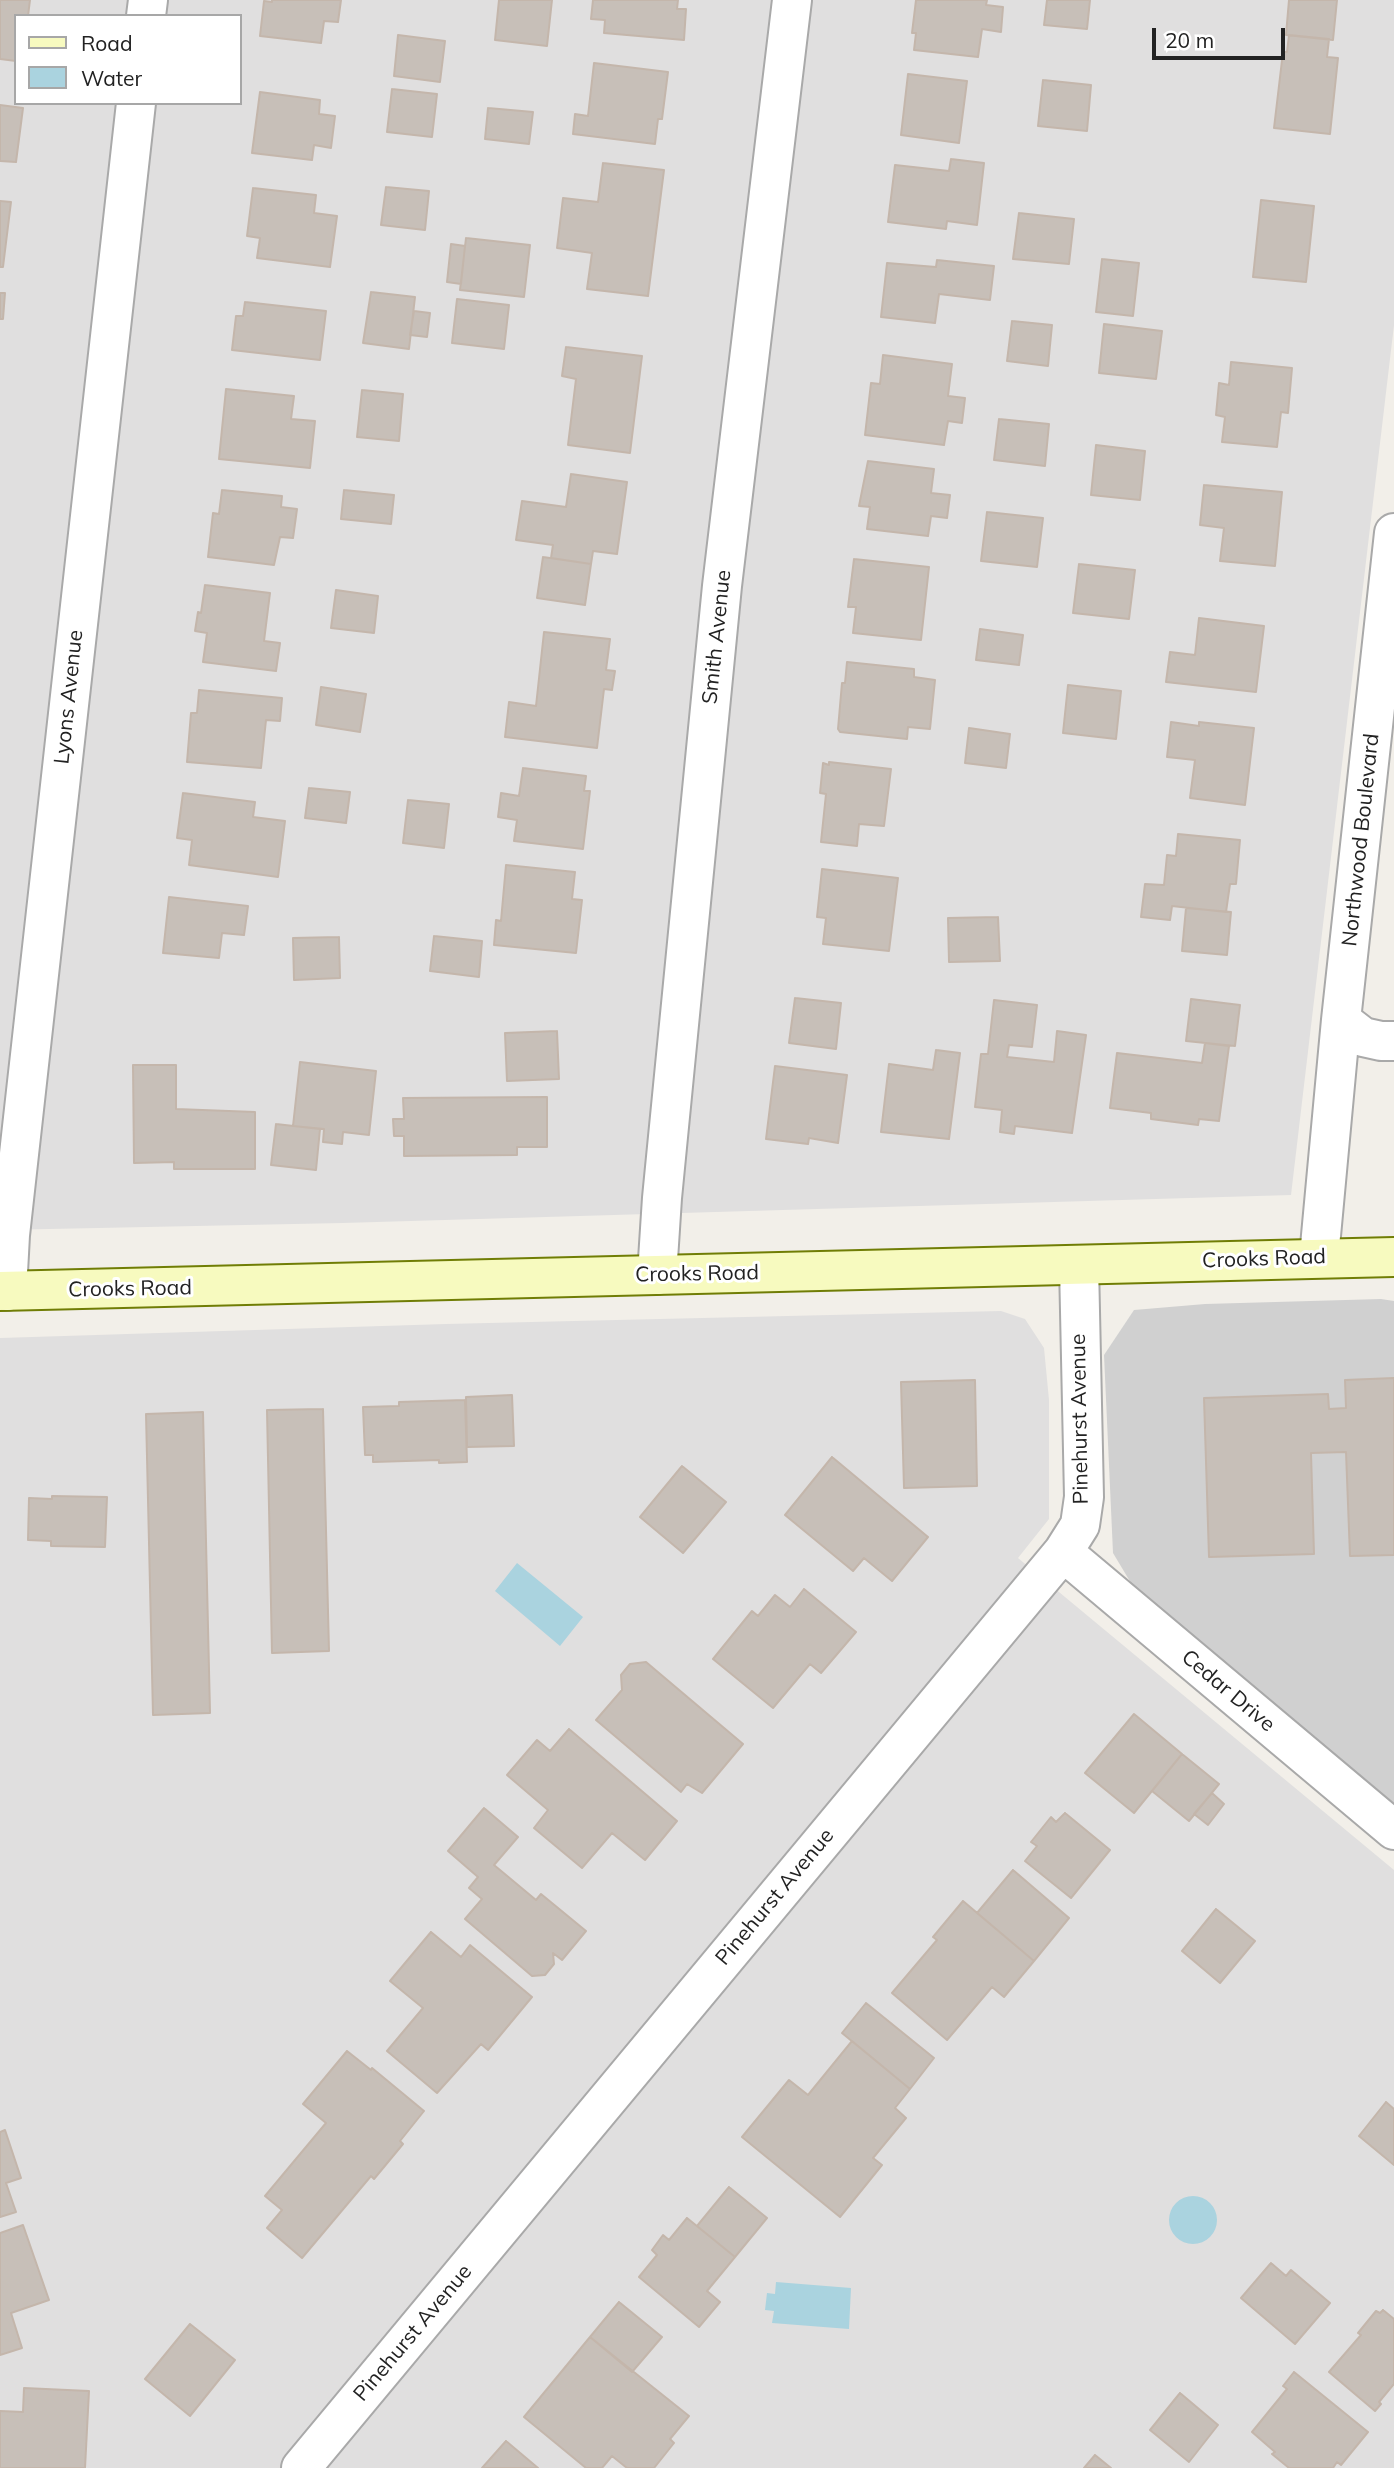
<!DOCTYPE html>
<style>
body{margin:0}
#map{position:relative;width:1394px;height:2468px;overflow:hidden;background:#f2efe9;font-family:Mulish,sans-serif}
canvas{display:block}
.legend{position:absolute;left:14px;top:14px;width:228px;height:91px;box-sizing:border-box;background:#fff;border:2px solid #a7a7a7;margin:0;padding:9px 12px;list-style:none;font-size:21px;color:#222}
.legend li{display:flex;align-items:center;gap:14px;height:35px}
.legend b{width:35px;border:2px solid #a7a7a7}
.scale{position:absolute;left:1152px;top:28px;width:133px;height:32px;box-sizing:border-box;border:4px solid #222;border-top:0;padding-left:9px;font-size:21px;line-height:24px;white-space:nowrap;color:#222;-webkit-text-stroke:5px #fff;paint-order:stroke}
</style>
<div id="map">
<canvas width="1394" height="2468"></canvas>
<ul class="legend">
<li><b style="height:9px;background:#f7fabf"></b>Road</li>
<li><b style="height:19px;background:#aad3df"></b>Water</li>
</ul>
<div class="scale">20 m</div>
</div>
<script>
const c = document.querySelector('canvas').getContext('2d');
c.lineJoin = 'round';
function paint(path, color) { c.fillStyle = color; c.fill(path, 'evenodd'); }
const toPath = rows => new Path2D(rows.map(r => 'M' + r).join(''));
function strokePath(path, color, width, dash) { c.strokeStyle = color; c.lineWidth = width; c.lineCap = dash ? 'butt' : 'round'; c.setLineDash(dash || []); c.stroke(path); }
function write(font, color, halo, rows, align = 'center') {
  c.font = font + ' Mulish,sans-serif'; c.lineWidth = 6; c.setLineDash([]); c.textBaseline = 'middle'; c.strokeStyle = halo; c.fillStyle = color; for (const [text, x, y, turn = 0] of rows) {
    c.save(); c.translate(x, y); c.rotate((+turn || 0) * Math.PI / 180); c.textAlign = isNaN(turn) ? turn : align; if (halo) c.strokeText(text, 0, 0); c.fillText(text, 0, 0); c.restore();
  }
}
paint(toPath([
 [0,0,1394,0,1394,325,1291,1195,343,1223,0,1230],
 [16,16,240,16,240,103,16,103],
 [1001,1311,1025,1319,1044,1348,1049,1400,1049,1519,1018,1558,1394,1870,1394,2468,0,2468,0,1338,446,1324]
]), '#e0dfdf');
paint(toPath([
 [1381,1299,1394,1301,1394,1803,1134,1588,1113,1553,1104,1355,1134,1310,1205,1304]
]), '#d0d0d0');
paint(toPath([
 [517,1563,583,1617,560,1646,495,1591],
 '1169 2220a24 24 0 1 1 48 0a24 24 0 1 1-48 0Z',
 [776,2282,851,2288,849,2329,772,2323,774,2311,765,2310,767,2293,775,2294]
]), '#aad3df');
const building = toPath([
 [0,0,30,0,28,16,16,16,16,61,0,59,0,0],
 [272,0,341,0,338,22,324,21,321,43,260,36,264,1,272,2,272,0],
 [499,0,552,0,547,46,495,40,499,0],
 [593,0,678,0,677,9,686,9,684,40,604,33,605,20,591,19,593,0],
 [916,0,987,0,986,5,1003,7,1001,32,982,29,978,57,914,50,916,33,912,33,916,0],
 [1047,0,1090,0,1087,29,1044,25,1047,0],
 [1289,0,1337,0,1333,40,1286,35,1289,0],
 [398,35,445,41,440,82,394,76,398,35],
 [1289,35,1329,39,1327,57,1338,58,1330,134,1274,128,1283,52,1287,52,1289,35],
 [594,63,668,72,662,119,658,119,655,144,573,134,575,114,588,116,594,63],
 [908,74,967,81,959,143,901,135,908,74],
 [1043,80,1091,85,1087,131,1038,126,1043,80],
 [392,89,437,94,432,137,387,132,392,89],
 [260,92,320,100,319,114,335,116,331,148,314,145,312,160,252,153,260,92],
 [0,105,23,108,16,162,0,161,0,105],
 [488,108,533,112,529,144,485,139,488,108],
 [951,159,984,163,977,225,947,221,946,229,888,222,895,165,949,171,951,159],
 [603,163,664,170,648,296,587,289,592,253,557,248,563,198,598,202,603,163],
 [386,187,429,191,425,230,381,225,386,187],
 [253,188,316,195,314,213,337,216,330,267,257,258,260,238,247,236,253,188],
 [1261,200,1314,206,1306,282,1253,277,1261,200],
 [0,201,11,202,3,267,0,267,0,201],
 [1019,213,1074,219,1069,264,1013,259,1019,213],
 [466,238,530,245,524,297,460,290,466,238],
 [451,244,465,246,461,284,447,282,451,244],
 [1102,259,1139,263,1133,316,1096,312,1102,259],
 [937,260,994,266,990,300,939,294,935,323,881,317,887,263,936,267,937,260],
 [371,292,415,297,409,349,363,343,371,292],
 [0,293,5,293,3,319,0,319,0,293],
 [457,299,509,305,504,349,452,343,457,299],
 [245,302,326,311,320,360,232,350,236,316,243,316,245,302],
 [414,311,430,313,427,337,410,335,414,311],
 [1012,321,1052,325,1048,366,1007,361,1012,321],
 [1104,324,1162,331,1156,379,1099,373,1104,324],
 [566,347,642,356,630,453,568,445,576,379,562,376,566,347],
 [883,355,952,364,948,396,965,398,962,423,948,421,944,445,865,435,871,383,880,384,883,355],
 [1231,362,1292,368,1288,413,1281,412,1277,447,1222,442,1225,417,1216,415,1219,383,1229,385,1231,362],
 [226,389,294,396,291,419,315,421,310,468,219,459,226,389],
 [362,390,403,394,399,441,357,437,362,390],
 [999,419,1049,424,1045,466,994,460,999,419],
 [1096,445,1145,451,1140,500,1091,495,1096,445],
 [868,461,934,469,931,493,950,495,947,518,931,516,928,536,867,529,870,507,859,506,868,461],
 [571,474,627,482,617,554,593,551,591,564,551,558,553,545,516,540,522,501,566,507,571,474],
 [1204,485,1282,492,1275,566,1220,561,1224,528,1200,525,1204,485],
 [222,490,282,496,281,507,297,509,293,538,280,537,274,565,208,557,213,513,219,514,222,490],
 [344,490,394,495,391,524,341,519,344,490],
 [987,512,1043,518,1037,567,981,561,987,512],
 [543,557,591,564,585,605,537,598,543,557],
 [854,559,929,567,921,640,853,633,856,607,848,607,854,559],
 [1079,564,1135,570,1129,619,1073,613,1079,564],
 [205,585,270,593,264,641,280,643,276,671,203,662,207,633,195,631,198,612,201,613,205,585],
 [336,590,378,596,374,633,331,628,336,590],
 [1199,618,1264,626,1256,692,1166,682,1170,652,1195,655,1199,618],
 [980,629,1023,635,1019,665,976,660,980,629],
 [544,632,610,639,606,670,615,671,612,690,604,689,597,748,505,737,509,702,536,706,544,632],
 [847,662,914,669,914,677,935,680,930,729,908,727,907,739,840,732,838,729,842,683,845,683,847,662],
 [1068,685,1121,691,1116,739,1063,733,1068,685],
 [321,687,366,694,360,732,316,725,321,687],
 [199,690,282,698,280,721,266,720,261,768,187,762,191,713,197,713,199,690],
 [1171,722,1199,726,1199,722,1254,728,1245,805,1190,798,1195,760,1167,757,1171,722],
 [969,728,1010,734,1006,768,965,763,969,728],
 [829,762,891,769,884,826,859,824,857,846,821,842,826,794,820,793,823,763,829,765,829,762],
 [523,768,586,776,584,791,590,791,583,849,514,841,517,820,498,817,501,793,519,796,523,768],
 [309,788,350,792,346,823,305,818,309,788],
 [183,793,255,802,253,817,285,821,278,877,189,865,192,840,177,838,183,793],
 [408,800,449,804,444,848,403,843,408,800],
 [1178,834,1240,840,1236,884,1230,884,1226,912,1172,906,1170,920,1141,917,1145,884,1164,885,1167,855,1176,856,1178,834],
 [506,865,575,872,572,899,582,900,576,953,494,945,496,920,501,921,506,865],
 [822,869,898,878,889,951,823,944,826,918,817,917,822,869],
 [169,897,248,906,244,935,222,933,219,958,163,953,169,897],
 [1186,908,1231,912,1227,955,1182,951,1186,908],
 [998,917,1000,961,949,962,948,918,998,917],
 [434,936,482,941,479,977,430,971,434,936],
 [339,937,340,978,294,980,293,938,339,937],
 [795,998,841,1003,836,1049,789,1043,795,998],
 [1191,999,1240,1005,1235,1046,1186,1041,1191,999],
 [994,1000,1037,1005,1032,1047,1009,1045,1007,1057,1054,1062,1057,1031,1086,1035,1072,1133,1015,1126,1014,1134,1000,1132,1002,1110,975,1107,981,1054,988,1054,994,1000],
 [557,1031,559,1079,507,1081,505,1033,557,1031],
 [1205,1043,1229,1046,1219,1121,1199,1119,1198,1125,1151,1119,1151,1113,1110,1108,1117,1053,1202,1063,1205,1043],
 [936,1050,960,1053,949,1139,881,1132,889,1064,933,1070,936,1050],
 [300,1062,376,1071,369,1135,343,1132,342,1144,323,1142,324,1129,293,1126,300,1062],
 [133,1065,176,1065,176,1109,255,1112,255,1169,174,1169,174,1162,134,1163,133,1065],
 [775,1066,847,1075,838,1143,809,1138,808,1144,766,1139,775,1066],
 [547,1097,547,1147,517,1147,517,1155,404,1156,404,1136,394,1136,393,1119,404,1119,403,1098,547,1097],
 [276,1124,320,1129,316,1170,271,1165,276,1124],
 [1394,1378,1394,1555,1350,1556,1346,1452,1311,1453,1314,1554,1209,1557,1204,1398,1328,1394,1329,1409,1346,1408,1345,1380,1394,1378],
 [975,1380,977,1486,904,1488,901,1382,975,1380],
 [512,1395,514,1446,467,1447,466,1397,512,1395],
 [465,1400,467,1462,439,1463,439,1460,373,1462,373,1455,365,1455,363,1407,399,1406,399,1402,465,1400],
 [323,1409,329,1651,272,1653,267,1410,323,1409],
 [203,1412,210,1713,153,1715,146,1414,203,1412],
 [832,1457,928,1537,892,1581,864,1558,853,1571,785,1515,832,1457],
 [682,1466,726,1502,683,1553,640,1517,682,1466],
 [52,1496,107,1497,105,1547,51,1546,51,1541,28,1540,29,1498,52,1499,52,1496],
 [804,1589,856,1632,821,1673,810,1664,773,1708,713,1659,752,1611,758,1616,775,1595,790,1607,804,1589],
 [646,1662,743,1744,702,1793,687,1784,681,1792,596,1720,622,1690,621,1675,630,1664,646,1662],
 [1134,1714,1182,1754,1134,1813,1085,1773,1134,1714],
 [569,1729,677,1821,645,1860,612,1833,582,1868,534,1828,548,1810,507,1775,537,1740,550,1751,569,1729],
 [1182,1754,1219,1784,1189,1821,1152,1791,1182,1754],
 [1212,1793,1224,1804,1208,1825,1194,1814,1212,1793],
 [484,1808,518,1837,494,1865,536,1900,541,1894,586,1931,562,1960,553,1953,554,1964,545,1975,532,1976,465,1919,482,1899,469,1888,478,1877,448,1851,484,1808],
 [1065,1813,1110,1850,1071,1898,1025,1861,1037,1846,1031,1842,1051,1817,1056,1822,1065,1813],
 [1013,1870,1069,1918,1034,1961,977,1913,1013,1870],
 [963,1901,1034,1961,1004,1997,992,1987,947,2040,892,1993,937,1940,933,1937,963,1901],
 [1216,1909,1255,1941,1220,1983,1182,1951,1216,1909],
 [431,1932,461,1957,470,1945,532,1997,488,2050,481,2044,437,2093,387,2051,423,2008,390,1981,431,1932],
 [866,2003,934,2058,910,2089,842,2033,866,2003],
 [852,2041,910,2089,895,2108,906,2118,873,2158,882,2165,840,2217,742,2137,789,2080,808,2095,852,2041],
 [347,2051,371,2070,372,2068,424,2111,400,2141,403,2144,374,2179,371,2176,302,2258,267,2228,282,2210,265,2196,326,2123,303,2104,347,2051],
 [1386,2102,1394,2109,1394,2165,1359,2136,1386,2102],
 [5,2130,21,2178,6,2183,16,2212,0,2217,0,2132,5,2130],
 [729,2187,767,2218,735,2257,697,2226,729,2187],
 [687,2218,735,2257,707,2291,720,2302,699,2327,639,2277,657,2255,652,2250,663,2235,669,2240,687,2218],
 [23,2225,49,2300,11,2313,22,2348,0,2355,0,2233,23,2225],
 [1271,2263,1286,2276,1291,2270,1330,2303,1295,2344,1241,2298,1271,2263],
 [619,2302,662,2337,632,2372,590,2337,619,2302],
 [1383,2310,1394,2319,1394,2384,1379,2402,1381,2404,1375,2411,1329,2372,1361,2335,1358,2333,1376,2311,1380,2313,1383,2310],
 [190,2324,235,2360,190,2416,145,2379,190,2324],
 [590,2337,689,2416,670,2439,674,2443,654,2468,627,2468,612,2456,602,2468,586,2468,524,2417,590,2337],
 [1294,2372,1368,2432,1341,2465,1337,2462,1333,2468,1289,2468,1272,2454,1275,2452,1252,2432,1287,2389,1283,2386,1294,2372],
 [24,2388,89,2391,85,2468,0,2468,0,2411,23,2412,24,2388],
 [1180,2393,1218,2425,1189,2462,1150,2430,1180,2393],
 [506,2441,538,2468,482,2468,506,2441],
 [1095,2455,1111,2468,1084,2468,1095,2455]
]);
paint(building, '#c7bfb8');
strokePath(building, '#c4b6ab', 2);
const minor = toPath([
 [146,16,148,0],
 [1341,1020,1363,1037,1381,1041,1394,1041],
 [1319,1257,1341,1020,1394,533],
 [657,1275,662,1198,722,586,792,0],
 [7,1291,10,1235,136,103],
 [1063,1552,1394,1830],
 [301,2468,1063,1552,1080,1525,1084,1497,1079,1265]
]);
const secondary = toPath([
 [0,1291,1394,1257]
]);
strokePath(minor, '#a9a9a9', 42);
strokePath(secondary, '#707d05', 42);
strokePath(minor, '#fff', 38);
strokePath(secondary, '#f7fabf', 38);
write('21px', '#222', '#fff', [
 ["Smith Avenue",717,637,-84],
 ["Lyons Avenue",69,697,-84],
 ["Northwood Boulevard",1361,840,-84],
 ["Crooks Road",1264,1259,-2],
 ["Crooks Road",697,1274,-1],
 ["Crooks Road",130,1289,-1],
 ["Pinehurst Avenue",1080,1419,-91],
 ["Cedar Drive",1228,1691,40],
 ["Pinehurst Avenue",775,1897,-50],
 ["Pinehurst Avenue",413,2333,-50]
]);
</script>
